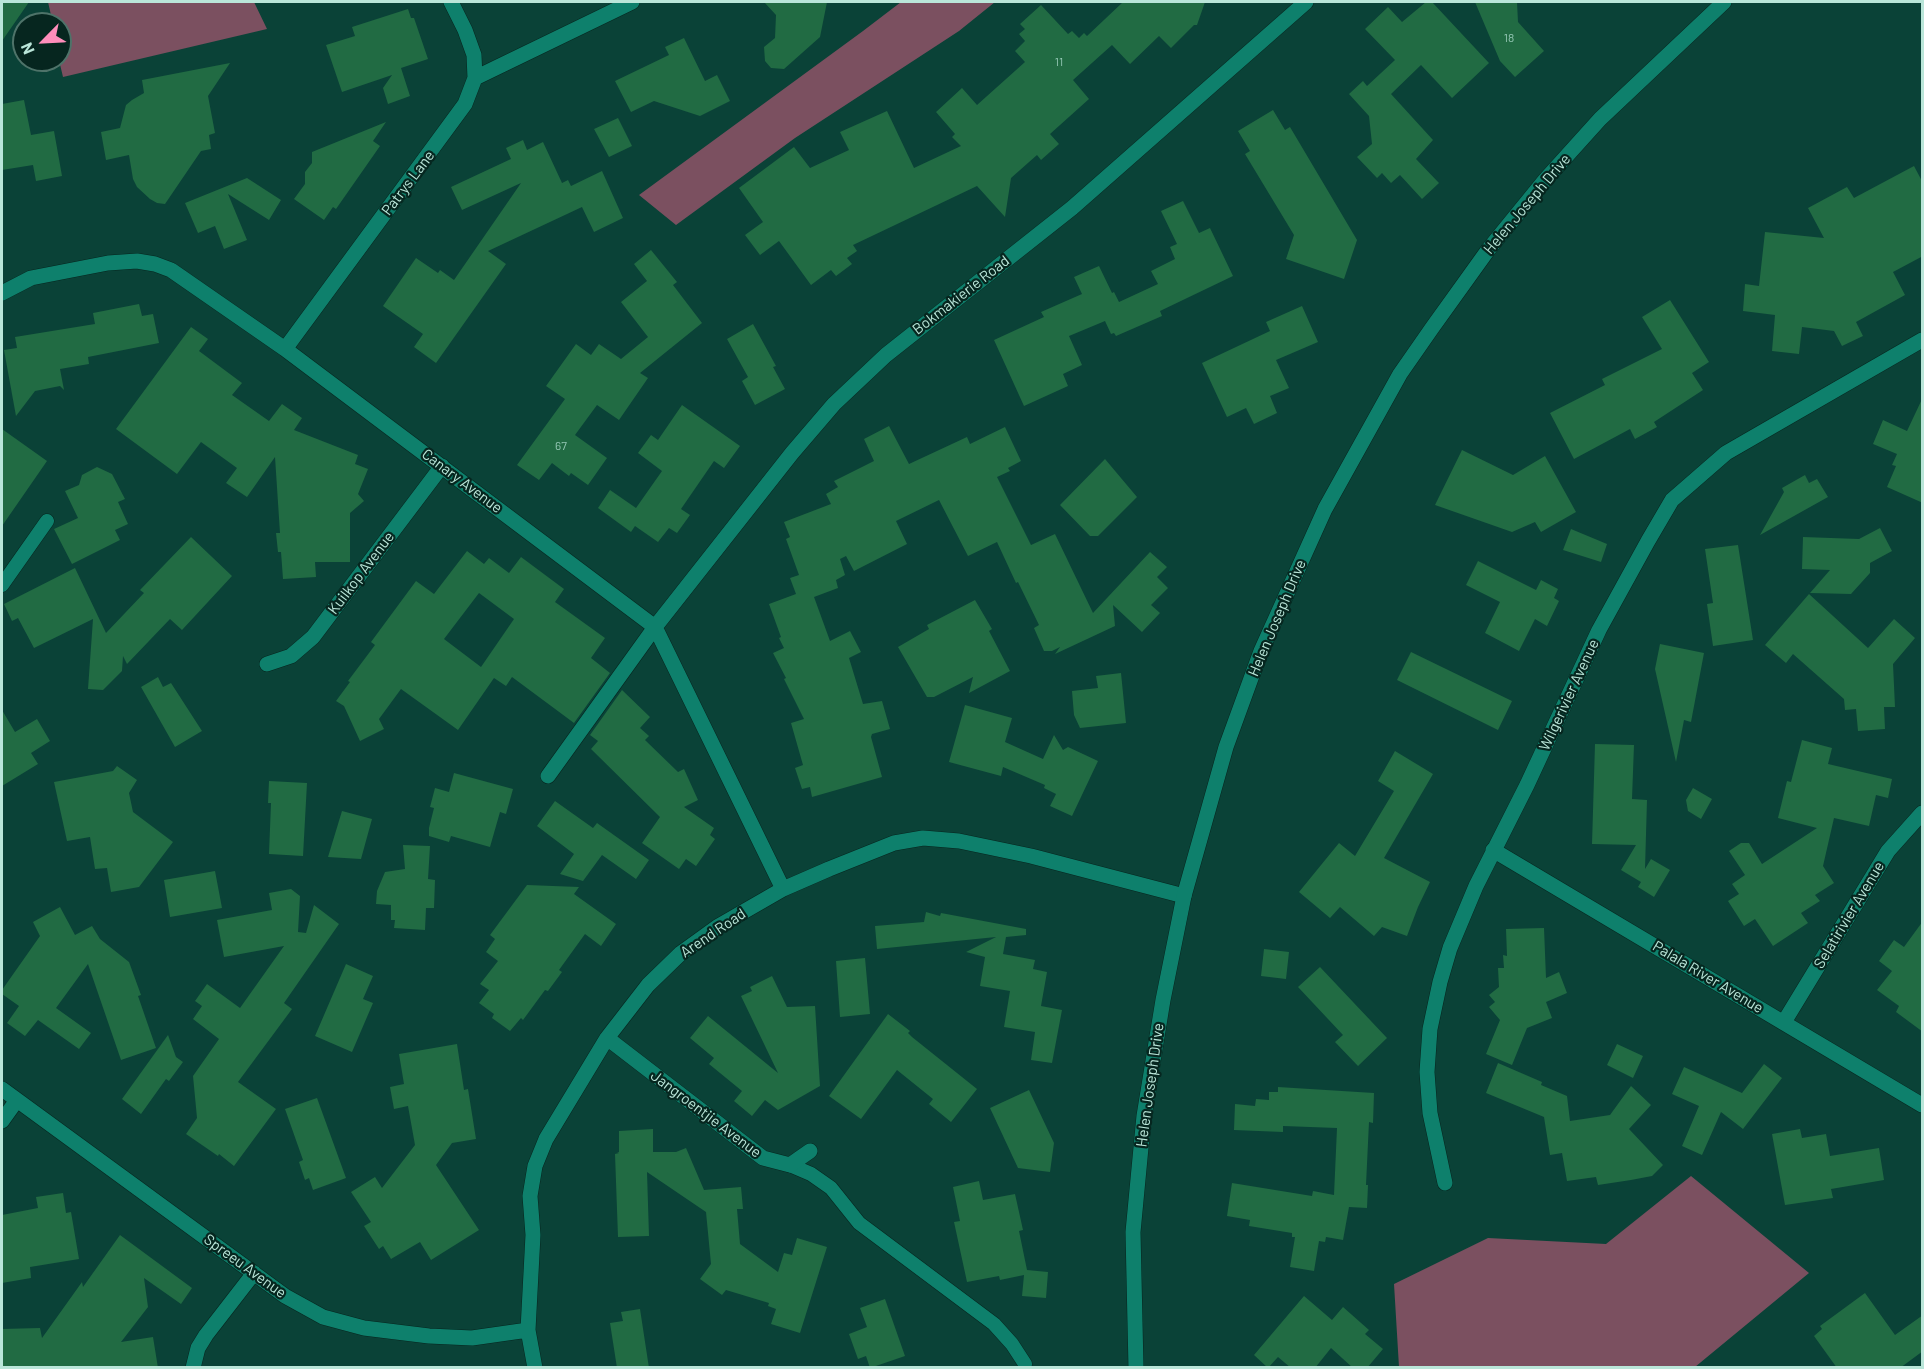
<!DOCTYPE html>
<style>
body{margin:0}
#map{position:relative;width:1924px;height:1369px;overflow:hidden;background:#0a4237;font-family:Barlow,sans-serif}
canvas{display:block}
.frame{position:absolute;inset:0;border:3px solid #bae6d9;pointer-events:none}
.north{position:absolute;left:12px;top:12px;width:60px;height:60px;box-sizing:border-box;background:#06261f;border:2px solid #4e7369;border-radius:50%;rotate:246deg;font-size:16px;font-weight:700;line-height:24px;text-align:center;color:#bae6d9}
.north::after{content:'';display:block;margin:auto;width:21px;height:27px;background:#ff8ebb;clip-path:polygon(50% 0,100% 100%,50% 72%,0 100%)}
</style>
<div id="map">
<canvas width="1924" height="1369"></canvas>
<div class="frame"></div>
<div class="north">N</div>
</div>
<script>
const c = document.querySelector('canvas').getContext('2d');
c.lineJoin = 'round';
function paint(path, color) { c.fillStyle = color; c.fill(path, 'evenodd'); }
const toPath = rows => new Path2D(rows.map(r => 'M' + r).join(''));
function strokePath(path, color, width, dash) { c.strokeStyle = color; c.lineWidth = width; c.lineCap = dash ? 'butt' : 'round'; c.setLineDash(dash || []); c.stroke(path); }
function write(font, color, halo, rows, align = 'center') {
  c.font = font + ' Barlow,sans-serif'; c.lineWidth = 4.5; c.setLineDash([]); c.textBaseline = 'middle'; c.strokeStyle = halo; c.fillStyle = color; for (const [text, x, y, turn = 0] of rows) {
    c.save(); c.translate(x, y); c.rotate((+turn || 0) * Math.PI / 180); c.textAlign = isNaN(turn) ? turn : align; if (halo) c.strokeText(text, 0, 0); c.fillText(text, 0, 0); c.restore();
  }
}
paint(toPath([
 [48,2,254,2,267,29,63,77,59,60,60,24,53,24],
 [901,2,995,2,959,31,795,138,676,225,639,195,863,31],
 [1691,1176,1809,1273,1695,1367,1399,1367,1394,1284,1488,1238,1606,1244]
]), '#7b5060');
paint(toPath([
 [2,2,29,2,2,41],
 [764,2,827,2,820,37,784,69,771,68,765,61,764,47,775,38,776,15],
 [1123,2,1205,2,1197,25,1194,25,1171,48,1159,36,1130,64,1112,45,1073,80,1089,99,1050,134,1059,144,1041,160,1037,155,1011,178,1005,217,977,186,853,245,857,251,847,258,852,264,836,276,831,270,811,285,779,241,760,255,745,235,763,222,739,188,794,147,810,168,849,150,840,132,887,111,914,168,961,146,952,137,955,134,936,112,962,88,977,105,1025,62,1015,51,1025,41,1019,34,1025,29,1020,24,1041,5,1068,34,1072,31,1079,38,1084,33,1087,36],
 [1426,2,1432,2,1489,63,1452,98,1421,65,1391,94,1433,140,1416,159,1439,183,1422,199,1400,175,1391,183,1382,173,1377,178,1357,157,1372,144,1369,116,1349,94,1363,81,1367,86,1395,60,1365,29,1388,7,1402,22],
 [1475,2,1517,2,1518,22,1544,51,1515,77,1500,61],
 [408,9,411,18,414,18,428,59,401,68,410,96,388,104,383,88,392,75,342,92,326,45,355,36,352,27],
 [684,38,705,81,717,75,730,101,700,116,654,101,631,112,615,81,669,55,665,47],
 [230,63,208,96,215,133,209,135,211,149,201,151,165,204,157,203,150,199,137,187,133,179,129,155,106,160,101,132,120,128,126,105,132,100,144,93,142,80],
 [24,100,31,135,54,131,62,176,36,181,33,165,2,170,2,104],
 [1273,110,1285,130,1290,127,1357,240,1344,279,1286,259,1294,235,1245,154,1250,151,1238,131],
 [618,118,632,146,609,157,594,129],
 [386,122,373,141,380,146,336,209,333,207,324,220,294,199,305,184,305,172,312,163,312,152],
 [523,140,527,150,543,142,562,183,568,180,571,186,602,171,623,218,594,232,582,207,488,251,506,264,436,363,414,347,423,334,383,306,416,258,438,273,440,270,454,280,521,183,462,210,451,187,511,159,506,148],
 [1914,166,1923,183,1923,256,1893,272,1905,295,1856,322,1863,336,1842,346,1834,331,1802,327,1799,354,1772,351,1775,315,1743,311,1745,284,1759,286,1765,232,1824,238,1808,208,1847,187,1854,198],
 [247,178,281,200,269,220,228,194,247,240,224,249,215,226,198,233,185,203],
 [1183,201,1199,233,1210,228,1233,276,1160,311,1162,316,1116,336,1114,333,1111,334,1105,321,1069,336,1082,365,1063,374,1068,386,1024,406,994,340,1044,317,1041,312,1082,294,1074,277,1099,266,1112,293,1114,292,1119,302,1158,284,1151,271,1175,259,1170,247,1177,244,1161,211],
 [651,250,677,282,673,285,702,323,640,373,648,378,619,420,597,405,575,435,607,458,588,485,571,473,569,476,552,463,539,480,517,465,565,399,546,386,576,344,591,355,599,344,621,359,648,337,621,302,647,281,634,264],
 [1670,300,1709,362,1692,373,1703,390,1654,422,1657,427,1635,439,1630,429,1574,459,1550,413,1605,385,1602,379,1662,349,1642,317],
 [139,304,142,316,153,314,159,343,88,357,89,364,60,369,64,390,60,386,35,391,16,416,4,350,17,348,15,337,95,324,93,313],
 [1302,306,1318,342,1276,360,1289,388,1270,396,1277,413,1254,424,1246,408,1227,417,1202,363,1270,331,1266,322],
 [753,324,776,366,773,367,785,389,755,405,742,381,748,377,727,339],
 [191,327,208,339,199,351,242,383,232,395,269,421,282,404,302,418,294,430,358,455,355,464,368,469,358,494,364,501,350,513,350,562,315,562,316,577,283,579,281,552,278,552,276,533,280,533,275,457,247,497,226,483,237,468,201,442,177,474,116,429],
 [1923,397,1923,503,1887,487,1896,466,1892,465,1897,454,1873,444,1883,420,1907,431],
 [682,405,740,446,724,468,714,461,681,509,690,515,677,533,669,528,658,542,635,526,631,532,598,508,610,490,636,508,662,471,638,453,651,435,658,440],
 [889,426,909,464,967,437,970,444,1005,427,1021,461,1008,468,1010,471,997,477,1031,545,1055,534,1093,613,1150,552,1167,567,1157,577,1168,588,1151,605,1160,613,1142,632,1113,605,1115,626,1055,654,1060,647,1052,651,1044,651,1034,628,1039,625,1018,582,1016,583,997,542,968,556,939,500,896,521,907,544,854,571,846,556,840,559,845,575,836,580,838,588,814,597,830,641,850,631,861,652,849,658,863,704,882,701,890,729,872,734,871,737,882,777,812,797,810,787,802,789,795,768,803,765,791,723,804,719,784,679,786,678,773,653,784,648,779,638,781,637,769,604,796,594,790,578,799,575,786,539,790,537,784,522,831,504,826,494,838,487,834,481,874,461,864,439],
 [2,429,47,461,2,526],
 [1462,450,1513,475,1545,456,1576,512,1541,532,1535,522,1512,532,1435,505],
 [1105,459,1137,497,1098,536,1090,536,1060,505],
 [97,467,112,474,125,499,118,502,128,524,115,530,120,540,72,564,54,529,78,518,65,491,79,485,82,475],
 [1805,475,1809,483,1817,479,1828,497,1760,535,1784,492,1782,488],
 [1880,528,1892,551,1870,563,1870,573,1851,594,1810,593,1830,570,1802,569,1803,537,1859,539],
 [1571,529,1607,544,1601,562,1563,550],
 [191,537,232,576,182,630,170,619,127,664,123,656,122,671,103,690,88,689,93,619,34,648,18,618,12,621,4,604,75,568,106,633,144,593,140,590],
 [1738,545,1753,640,1713,646,1707,604,1713,603,1705,549],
 [467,551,484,564,489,558,509,573,521,557,564,589,555,602,605,638,591,658,610,673,574,723,512,677,506,686,494,678,458,730,401,689,379,719,384,729,360,741,344,706,336,701,350,682,348,681,375,645,371,642,416,581,434,594],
 [479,593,514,619,481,667,444,639],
 [1478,561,1536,590,1541,580,1558,589,1554,598,1559,601,1547,626,1535,619,1519,651,1485,633,1500,602,1466,585],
 [1809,594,1868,648,1894,619,1915,638,1893,664,1895,707,1884,707,1885,729,1858,731,1856,709,1845,710,1844,699,1793,654,1786,663,1765,645],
 [975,600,992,629,989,631,1010,671,969,693,973,677,934,697,927,697,898,647,929,629,927,625],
 [1660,644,1704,653,1691,722,1684,720,1676,762,1655,669],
 [1411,652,1512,701,1498,730,1397,680],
 [1121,673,1126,723,1080,728,1074,715,1072,691,1098,688,1096,676],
 [158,677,163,687,171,683,202,731,175,747,141,687],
 [622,690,650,717,640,728,649,736,645,740,678,772,684,769,698,800,684,807,714,828,710,835,715,839,696,866,686,859,679,869,642,843,660,817,591,749,598,741,590,735],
 [965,705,1012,718,1005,742,1043,759,1054,735,1063,750,1068,747,1098,761,1072,816,1050,806,1056,794,1044,788,1045,785,1003,767,1001,776,949,762],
 [2,710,15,732,37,719,50,741,31,753,38,764,2,786],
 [1802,740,1832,748,1828,764,1892,779,1888,798,1876,795,1869,826,1834,818,1823,866,1834,883,1815,895,1820,901,1801,913,1808,923,1773,946,1755,919,1744,926,1728,901,1739,894,1732,884,1745,875,1729,851,1741,843,1749,843,1762,864,1817,828,1778,818,1787,781,1791,782],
 [1595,744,1634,745,1632,799,1647,800,1645,869,1651,859,1670,870,1654,897,1638,887,1641,882,1621,870,1636,845,1592,844],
 [1395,751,1433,774,1384,858,1430,882,1418,907,1407,936,1382,927,1374,936,1340,907,1330,918,1299,892,1339,843,1355,856,1394,791,1378,781],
 [117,766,137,780,129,793,133,812,173,842,139,887,111,892,107,868,95,869,90,837,67,841,54,782,113,771],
 [454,773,513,789,506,814,500,812,490,847,451,836,449,842,429,836,429,828,434,808,430,807,435,788,449,792],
 [269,781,307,783,303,856,269,854,271,803,268,803],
 [1693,788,1712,799,1701,819,1688,811,1686,800],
 [555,801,593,828,597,823,649,860,636,879,602,855,583,881,560,874,574,854,537,826],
 [342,811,372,819,361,859,328,857],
 [403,845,430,846,428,879,435,880,434,908,426,908,425,930,394,928,395,920,391,920,391,905,376,904,377,891,385,872,405,869],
 [215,871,222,908,170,917,164,880],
 [527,885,579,887,574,894,616,924,601,946,585,934,559,970,562,972,548,991,545,990,523,1020,521,1018,510,1031,492,1018,494,1014,479,1003,489,990,480,984,498,961,486,952,495,939,490,935],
 [291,889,300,896,298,932,306,933,314,905,339,924,284,1003,292,1009,238,1082,276,1109,234,1166,219,1154,218,1156,186,1134,197,1118,193,1076,219,1039,193,1019,202,1006,195,1001,207,984,240,1008,284,946,224,957,217,920,272,910,269,893],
 [60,907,75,935,92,926,100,939,129,962,141,995,138,996,156,1048,121,1060,88,964,56,1008,91,1033,79,1049,38,1020,25,1036,7,1023,19,1006,2,994,2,990,40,936,33,922],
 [926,912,940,916,941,913,1026,929,1026,935,1006,937,1003,954,1035,960,1033,969,1047,972,1041,1006,1062,1010,1052,1063,1031,1060,1035,1032,1004,1027,1010,991,980,986,985,957,966,952,996,937,877,949,875,926,924,922],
 [1923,921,1923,1032,1896,1012,1899,1006,1877,990,1892,971,1879,961,1894,940,1904,947],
 [1544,928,1546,978,1559,972,1567,993,1546,1002,1552,1018,1527,1028,1512,1065,1486,1054,1500,1020,1489,1007,1495,1002,1489,995,1499,987,1498,968,1504,968,1503,955,1507,956,1506,929],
 [1264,949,1289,952,1286,979,1261,976],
 [865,958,870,1014,840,1017,836,961],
 [346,964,373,976,363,999,373,1003,352,1052,315,1036],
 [1320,967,1387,1038,1358,1066,1335,1042,1343,1035,1298,987],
 [772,976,787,1007,815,1006,820,1086,778,1110,765,1100,752,1116,734,1101,742,1091,709,1064,714,1058,690,1038,708,1016,778,1073,741,996,752,991,750,987],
 [888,1014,910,1031,908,1033,912,1037,977,1089,951,1122,929,1104,933,1099,897,1070,861,1119,829,1096],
 [168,1035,176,1057,183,1062,169,1081,166,1079,141,1114,122,1099],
 [457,1044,464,1090,468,1089,476,1139,452,1143,436,1165,479,1230,431,1260,420,1242,391,1259,383,1246,379,1249,364,1226,371,1222,351,1192,375,1177,382,1188,415,1145,408,1106,394,1109,390,1087,404,1084,399,1054],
 [1617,1044,1643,1056,1633,1078,1607,1065],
 [1498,1063,1542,1082,1541,1085,1567,1096,1570,1121,1610,1115,1631,1086,1651,1105,1629,1129,1663,1165,1652,1176,1631,1180,1598,1185,1596,1177,1567,1181,1562,1153,1550,1155,1544,1117,1486,1093],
 [1764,1064,1782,1078,1743,1129,1721,1112,1702,1155,1682,1146,1699,1106,1672,1094,1684,1067,1742,1093],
 [1278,1087,1374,1093,1373,1123,1369,1122,1366,1185,1368,1185,1367,1208,1349,1207,1343,1240,1326,1237,1325,1242,1319,1241,1314,1271,1290,1267,1295,1237,1292,1237,1292,1233,1249,1226,1250,1220,1227,1216,1232,1183,1312,1196,1313,1191,1334,1195,1337,1128,1283,1126,1283,1132,1234,1130,1235,1104,1255,1106,1256,1099,1269,1100,1269,1092,1278,1092],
 [1029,1090,1054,1143,1050,1172,1018,1168,990,1108],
 [317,1098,346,1178,313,1190,309,1178,305,1180,299,1162,303,1160,285,1109],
 [653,1129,653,1152,676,1152,686,1148,704,1190,741,1187,743,1209,737,1209,740,1244,778,1272,784,1253,792,1255,797,1238,827,1247,800,1333,771,1324,776,1309,768,1306,769,1303,726,1290,722,1295,700,1279,711,1264,706,1212,647,1172,649,1236,618,1237,615,1154,619,1153,617,1152,619,1152,619,1131],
 [1800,1129,1802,1138,1826,1134,1830,1156,1879,1148,1884,1180,1831,1189,1833,1198,1785,1205,1772,1134],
 [979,1181,983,1200,1015,1194,1023,1230,1019,1231,1027,1270,1048,1272,1046,1298,1022,1296,1024,1275,1000,1280,999,1276,967,1282,954,1222,960,1221,953,1187],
 [63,1193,66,1213,71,1212,79,1259,30,1267,31,1278,2,1283,2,1215,38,1208,36,1197],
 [120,1235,192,1288,181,1304,144,1278,148,1307,121,1342,153,1337,158,1368,3,1368,2,1329,40,1328,42,1338,82,1282,83,1287],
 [1865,1293,1895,1335,1923,1315,1923,1351,1900,1368,1837,1368,1814,1336,1822,1329,1820,1326],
 [1304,1296,1332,1320,1343,1307,1369,1330,1365,1334,1383,1349,1367,1368,1353,1368,1331,1348,1315,1368,1291,1368,1278,1357,1268,1368,1254,1355],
 [885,1299,905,1356,870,1368,866,1356,858,1359,849,1334,867,1327,860,1308],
 [640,1309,649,1368,617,1368,610,1323,623,1321,621,1312]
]), '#216b43');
const service = toPath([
 [2,585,47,521],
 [790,1165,811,1174,831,1188,859,1223,994,1324,1012,1344,1025,1364]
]);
const minor = toPath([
 [475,78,632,2],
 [2,293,31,278,108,263,137,261,155,264,171,270,285,349,655,627,783,889],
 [285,349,465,104,475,78,474,55,465,30,451,2],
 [267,664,291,656,313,637,442,466],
 [548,776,655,627,792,453,834,404,886,355,1072,208,1306,2],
 [1493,850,1922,1105],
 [1784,1022,1888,851,1922,813],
 [607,1038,763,1158,790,1165,810,1151],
 [2,1089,285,1296,323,1317,364,1328,429,1336,472,1338,528,1330],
 [2,1121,17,1100],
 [1445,1183,1430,1113,1427,1072,1430,1029,1440,982,1450,948,1476,886,1527,785,1599,630,1648,541,1672,500,1726,453,1922,340],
 [193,1368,198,1348,206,1335,254,1273],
 [535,1368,528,1330,533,1235,530,1196,535,1166,546,1139,607,1038,648,985,681,953,717,927,783,889,829,869,894,843,923,838,959,841,1031,856,1184,896]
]);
const tertiary = toPath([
 [1136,1368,1133,1232,1144,1116,1163,1000,1184,896,1226,747,1261,651,1325,509,1400,374,1432,328,1488,250,1545,180,1600,119,1724,2]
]);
strokePath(service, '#06261f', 15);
strokePath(minor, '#06261f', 16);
strokePath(tertiary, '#06261f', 16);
strokePath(service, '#0e806c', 14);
strokePath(minor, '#0e806c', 15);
strokePath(tertiary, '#0e806c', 15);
write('12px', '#94c7b4', null, [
 ["18",1509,38],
 ["11",1059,62],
 ["67",561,446]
]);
write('15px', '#bae6d9', '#06261f', [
 ["Patrys Lane",408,183,-53],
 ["Helen Joseph Drive",1527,204,-50],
 ["Bokmakierie Road",961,295,-38],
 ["Canary Avenue",462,481,37],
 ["Kuilkop Avenue",361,573,-53],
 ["Helen Joseph Drive",1277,618,-67],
 ["Wilgerivier Avenue",1569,695,-65],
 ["Selatirivier Avenue",1849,915,-59],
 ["Arend Road",713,933,-34],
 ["Palala River Avenue",1708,977,31],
 ["Helen Joseph Drive",1150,1085,-82],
 ["Jangroentjie Avenue",706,1114,37],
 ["Spreeu Avenue",245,1266,36]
]);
</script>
